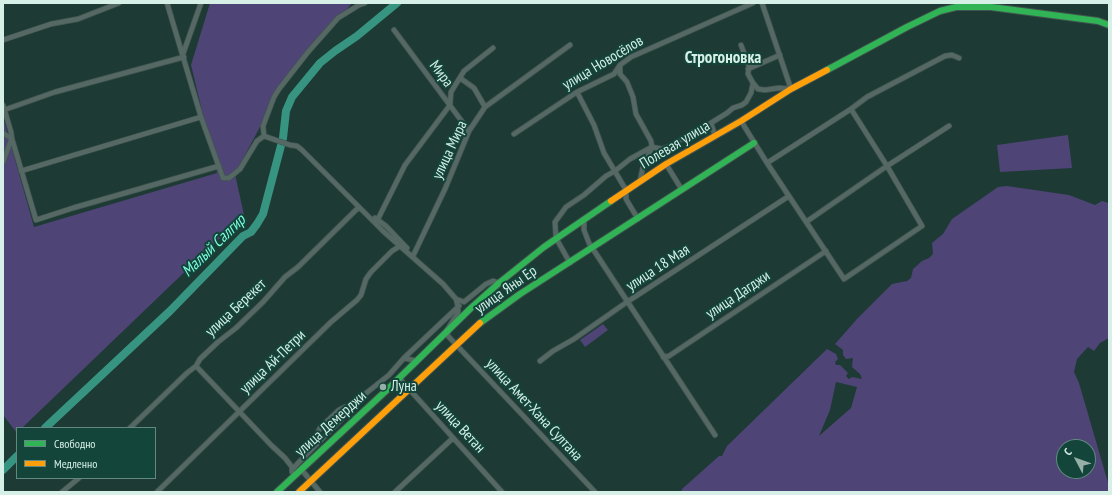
<!DOCTYPE html>
<meta charset="utf-8">
<style>
body{margin:0}
#map{position:relative;width:1112px;height:495px;overflow:hidden;background:#1e3a34;font-family:"PT Sans Narrow",sans-serif}
canvas{display:block}
.frame{position:absolute;inset:0;border:4px solid #d6efe7;pointer-events:none}
.legend{position:absolute;left:16px;top:427px;width:140px;height:52px;box-sizing:border-box;background:#13453a;border:1px solid #61897f;margin:0;padding:5px 7px;list-style:none;font-size:12px;color:#d6efe7}
.legend li{display:flex;align-items:center;gap:8px;height:20px}
.legend b{width:20px;border:1px solid #61897f}
.north{position:absolute;left:1056px;top:439px;width:40px;height:40px;box-sizing:border-box;background:#13453a;border:1px solid #61897f;border-radius:50%;rotate:311deg;font-size:11px;font-weight:700;line-height:16px;text-align:center;color:#d6efe7}
.north::after{content:'';display:block;margin:auto;width:14px;height:18px;background:#96b0a8;clip-path:polygon(50% 0,100% 100%,50% 72%,0 100%)}
</style>
<div id="map">
<canvas width="1112" height="495"></canvas>
<div class="frame"></div>
<ul class="legend">
<li><b style="height:5px;background:#30b455"></b>Свободно</li>
<li><b style="height:5px;background:#ff9f0a"></b>Медленно</li>
</ul>
<div class="north">С</div>
</div>
<script>
const c = document.querySelector('canvas').getContext('2d');
c.lineJoin = 'round';
function paint(path, color) { c.fillStyle = color; c.fill(path, 'evenodd'); }
const toPath = rows => new Path2D(rows.map(r => 'M' + r).join(''));
function strokePath(path, color, width, dash) { c.strokeStyle = color; c.lineWidth = width; c.lineCap = dash ? 'butt' : 'round'; c.setLineDash(dash || []); c.stroke(path); }
function write(font, color, halo, rows, align = 'center') {
  c.font = font + ' "PT Sans Narrow",sans-serif'; c.lineWidth = 4; c.setLineDash([]); c.textBaseline = 'middle'; c.strokeStyle = halo; c.fillStyle = color; for (const [text, x, y, turn = 0] of rows) {
    c.save(); c.translate(x, y); c.rotate((+turn || 0) * Math.PI / 180); c.textAlign = isNaN(turn) ? turn : align; if (halo) c.strokeText(text, 0, 0); c.fillText(text, 0, 0); c.restore();
  }
}
paint(toPath([
 [210,3,352,3,279,91,235,174,244,215,22,428,17,428,17,433,3,415,3,117,34,227,217,173,191,65],
 [1068,135,1072,168,1000,172,997,145],
 [1007,186,1069,195,1095,205,1102,201,1109,203,1109,338,1100,343,1094,351,1088,347,1077,359,1074,372,1079,383,1109,486,1109,492,681,492,682,489,719,456,722,456,727,446,827,349,836,354,838,359,835,362,836,365,840,365,848,373,846,376,849,379,852,377,862,379,860,374,852,367,853,358,846,359,843,355,843,350,835,344,857,319,892,284,907,281,911,278,913,269,922,261,929,258,933,254,932,243,943,234,952,219,998,187],
 [836,382,857,387,851,408,819,436,830,410],
 [1064,447,1088,447,1088,471,1064,471],
 [603,324,608,330,585,347,580,340]
]), '#4e4476');
strokePath(toPath([
 [45,428,170,311,243,236,251,232,257,224,263,214,283,138,286,111,292,97,320,63,335,51,357,36,397,3],
 [3,470,17,456]
]), '#379480', 8);
const street = toPath([
 [167,3,201,117,223,178,229,178,240,169,257,141,264,136],
 [394,30,469,131],
 [3,40,51,24,78,19,119,3],
 [741,45,749,66,748,74,753,83,758,89,765,90,779,88,791,89,762,3],
 [183,54,201,3],
 [620,66,620,74,627,82,633,97,636,114,651,141,652,147,643,167,640,181],
 [748,69,780,55],
 [460,78,474,88,485,107],
 [577,92,594,125,604,153,626,190,626,199,638,219],
 [3,105,11,132,12,139,36,220,73,208,219,166],
 [851,109,867,97,945,56,952,55,959,58],
 [4,110,55,92,184,57],
 [741,121,767,163,844,279,922,226,887,166,851,109,767,163],
 [711,123,715,136],
 [3,133,12,139],
 [514,134,577,92,614,74,620,65,631,57,753,3],
 [264,136,290,145,297,146,302,150,383,231,443,284,456,299,464,302,486,284,493,281,499,283],
 [264,136,263,126,274,97,279,89,308,52,338,18,359,5,365,3],
 [3,162,11,140],
 [666,164,682,190],
 [21,171,201,117],
 [375,218,386,226,407,248],
 [378,219,405,165,450,105,451,92,464,71,493,48],
 [584,219,584,230,589,243,715,435],
 [806,222,887,166,949,126],
 [413,256,445,189,469,131,485,107,570,45],
 [570,263,556,238,555,222,566,207,584,195,606,176,615,171,630,159,652,147,662,149,670,146,711,123,727,113,733,108,742,105,746,102,751,93,753,83],
 [456,299,458,307,458,313,447,330,448,336,595,492],
 [663,357,669,356,826,251],
 [404,358,417,361],
 [540,361,553,351,574,339,627,302,789,196],
 [196,366,271,445,285,458,292,467,292,472],
 [400,379,502,492],
 [130,428,187,373,196,366,200,359,218,342,236,328,263,302,285,277,298,267,359,207],
 [314,446,316,436,320,428,339,410,345,407,349,408],
 [301,469,320,492],
 [292,470,299,462,341,420,348,410,360,398,389,375,404,358,459,306],
 [62,492,79,478],
 [157,492,331,322,357,300,361,295,366,279,371,272,392,251,400,246],
 [395,492,453,438]
]);
const fast = toPath([
 [827,70,907,27,940,11,956,7,991,7,1098,21,1109,25],
 [480,323,520,294,754,143],
 [277,492,389,388,471,308,499,283,544,247,611,201]
]);
const slow = toPath([
 [611,201,666,164,741,121,791,89,827,70],
 [299,492,480,323]
]);
strokePath(street, '#405550', 6);
strokePath(fast, '#405550', 8);
strokePath(slow, '#405550', 8);
strokePath(street, '#566864', 4.5);
strokePath(fast, '#30b455', 6);
strokePath(slow, '#ff9f0a', 6);
for (const [x, y, r, color] of [
 [383,387,4,"#96b0a8"]
]) { const dot = new Path2D(); dot.arc(x, y, r, 0, 2 * Math.PI); c.fillStyle = color; c.fill(dot); strokePath(dot, '#13453a', 1.5); }
write('15px', '#d6efe7', '#13453a', [
 ["улица Новосёлов",603,63,-31],
 ["Мира",441,74,53],
 ["Полевая улица",675,145,-31],
 ["улица Мира",450,150,-65],
 ["улица 18 Мая",658,268,-33],
 ["улица Яны Ер",506,290,-35],
 ["улица Дагджи",738,295,-34],
 ["улица Берекет",236,308,-43],
 ["улица Ай-Петри",273,362,-44],
 ["улица Амет-Хана Султана",534,410,47],
 ["улица Демерджи",331,424,-42],
 ["улица Ветан",460,427,47]
]);
write('15px', '#d6efe7', '#13453a', [
 ["Луна",391,387]
], 'left');
write('italic 16px', '#7dfcdd', '#13453a', [
 ["Малый Салгир",214,246,-44]
]);
write('bold 17px', '#d6efe7', '#13453a', [
 ["Строгоновка",723,58]
]);
</script>
